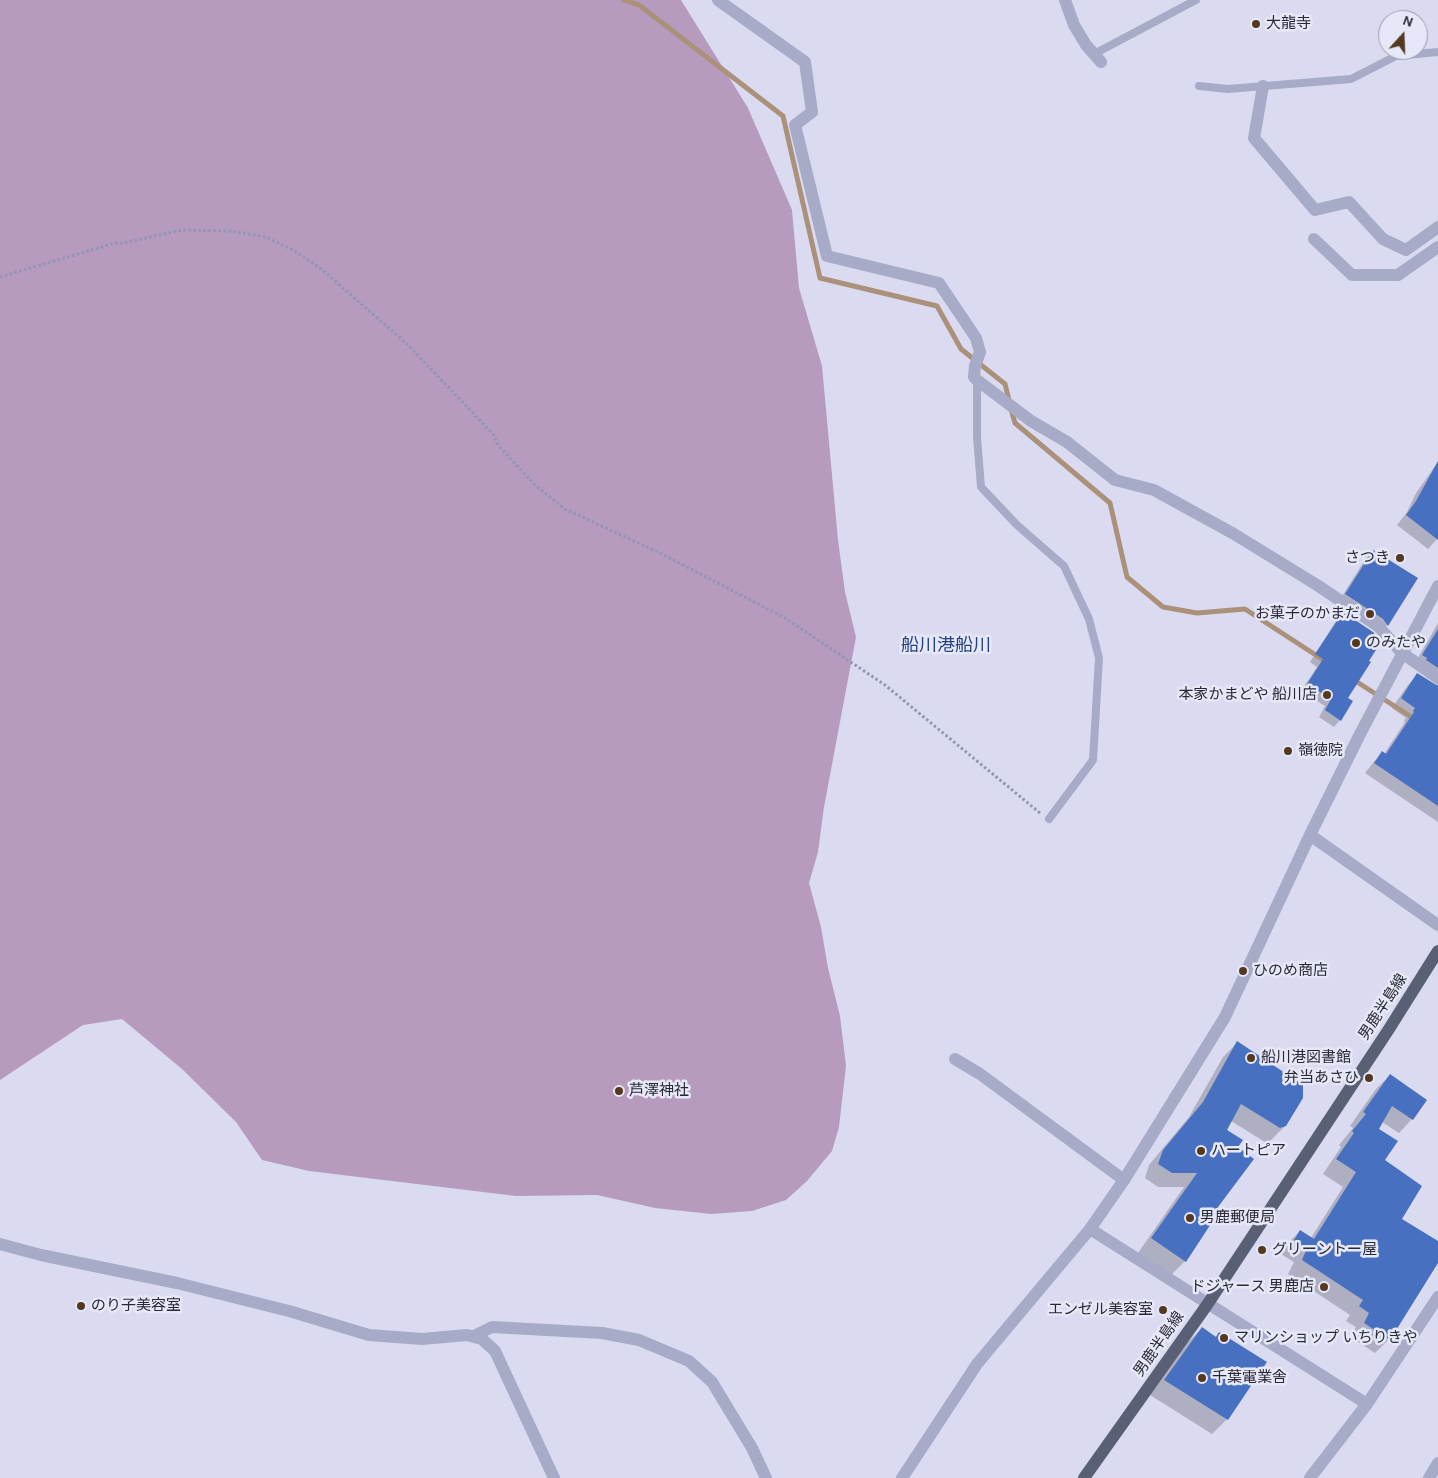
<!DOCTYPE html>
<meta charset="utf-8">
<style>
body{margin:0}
#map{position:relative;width:1438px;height:1478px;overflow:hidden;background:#dadbf0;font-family:Karla,sans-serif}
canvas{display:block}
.north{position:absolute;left:1378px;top:10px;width:50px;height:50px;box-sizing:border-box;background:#e6e7f8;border:1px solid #9a9baa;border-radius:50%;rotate:20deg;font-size:14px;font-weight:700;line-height:20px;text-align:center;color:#272a34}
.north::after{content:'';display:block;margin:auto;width:18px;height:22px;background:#54391f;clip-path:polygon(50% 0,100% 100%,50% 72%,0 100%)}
</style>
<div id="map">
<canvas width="1438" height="1478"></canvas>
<div class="north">N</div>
</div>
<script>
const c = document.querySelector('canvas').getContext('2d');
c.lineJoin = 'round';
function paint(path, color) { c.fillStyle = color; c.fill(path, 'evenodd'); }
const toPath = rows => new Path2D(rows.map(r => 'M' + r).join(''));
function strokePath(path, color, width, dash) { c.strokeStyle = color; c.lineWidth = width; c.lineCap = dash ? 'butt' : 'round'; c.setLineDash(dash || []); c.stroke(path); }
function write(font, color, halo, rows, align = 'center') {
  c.font = font + ' Karla,"Noto Sans JP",sans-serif'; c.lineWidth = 5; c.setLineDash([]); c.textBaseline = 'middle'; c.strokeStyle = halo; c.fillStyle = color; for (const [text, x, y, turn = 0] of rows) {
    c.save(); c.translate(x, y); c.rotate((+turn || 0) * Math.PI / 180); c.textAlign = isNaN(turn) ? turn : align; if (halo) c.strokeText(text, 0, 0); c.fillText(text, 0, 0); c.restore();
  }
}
paint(toPath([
 [0,0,681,0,748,108,792,210,799,288,822,366,838,540,845,592,856,637,824,807,818,852,809,883,821,927,828,968,840,1016,846,1066,839,1127,832,1151,807,1181,786,1200,752,1211,711,1214,655,1208,597,1195,516,1196,309,1171,262,1160,236,1122,182,1069,122,1019,83,1025,0,1080]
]), '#b69bbe');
paint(toPath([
 [1438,462,1438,538,1428,549,1397,525,1407,512,1416,493],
 [1373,551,1387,625,1381,631,1339,601,1366,558],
 [1343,614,1346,698,1340,720,1334,727,1319,717,1325,706,1301,691,1317,667,1310,662,1336,621],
 [1438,623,1438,822,1365,773,1373,763,1382,753,1384,754,1405,722,1404,721,1406,718,1392,708,1408,685,1417,675,1436,687,1436,684,1417,670,1414,665],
 [1237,1043,1285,1126,1271,1140,1265,1142,1231,1121,1225,1131,1236,1147,1214,1212,1185,1261,1171,1275,1138,1253,1184,1187,1158,1187,1145,1178,1149,1165,1189,1117,1223,1057],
 [1390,1075,1412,1119,1399,1133,1382,1122,1377,1129,1383,1161,1401,1220,1438,1243,1438,1261,1389,1339,1375,1353,1351,1337,1356,1327,1346,1321,1350,1315,1288,1274,1294,1262,1281,1254,1286,1245,1300,1231,1311,1238,1343,1187,1323,1174,1341,1147,1339,1145,1353,1128,1350,1126,1376,1089],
 [1202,1328,1215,1337,1219,1333,1265,1363,1227,1419,1212,1434,1150,1395,1187,1343]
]), '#0003');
strokePath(toPath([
 [624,0,639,5,783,116,820,278,937,306,961,349,1005,384,1009,400],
 [1011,409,1015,423,1110,503,1127,577,1163,607,1197,613,1245,609,1328,663],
 [1354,680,1416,720]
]), '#ac917a', 5);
paint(toPath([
 [1438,461,1438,540,1406,515,1416,501],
 [1373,550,1418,578,1388,626,1383,619,1345,594],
 [1343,612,1373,632,1381,642,1369,661,1371,662,1348,698,1353,701,1341,721,1325,710,1331,699,1307,684,1323,659,1315,654],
 [1438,629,1438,668,1426,660,1427,658,1422,655],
 [1417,673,1438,686,1438,806,1374,763,1382,751,1386,754,1414,712,1413,711,1415,708,1401,698],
 [1237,1041,1303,1085,1303,1098,1286,1126,1280,1128,1241,1104,1227,1130,1243,1140,1238,1147,1254,1159,1215,1211,1218,1213,1186,1262,1151,1238,1197,1173,1172,1173,1158,1164,1163,1150,1203,1102],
 [1390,1074,1427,1100,1413,1120,1392,1106,1379,1129,1398,1141,1385,1160,1422,1186,1402,1219,1438,1241,1438,1263,1390,1340,1364,1323,1369,1313,1359,1306,1363,1300,1302,1260,1307,1248,1294,1240,1300,1230,1314,1239,1356,1172,1336,1159,1354,1133,1352,1131,1366,1114,1363,1112],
 [1202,1327,1216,1337,1219,1332,1267,1362,1228,1420,1164,1380]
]), '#4870c0');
strokePath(toPath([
 [0,277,115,243,119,244,182,230,231,231,266,237,295,251,320,268,407,344,493,434,498,445,535,485,565,509,664,555,785,618,885,685,1040,813]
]), '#9196b3', 3, [2.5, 2.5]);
strokePath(toPath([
 [1094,54,1196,0],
 [1199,86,1228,89,1351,79,1396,56,1438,52],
 [977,380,977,437,981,487,1017,525,1064,566,1089,619,1099,658,1093,760,1049,819]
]), '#a7abc8', 8);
strokePath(toPath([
 [718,0,805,62,812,112,795,125,827,256,939,283,976,338,980,352,975,366,974,377,977,380,1031,421,1067,442,1115,480,1154,490,1234,534,1317,585,1378,626,1402,653,1438,678],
 [1065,0,1074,25,1086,45,1101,62],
 [1263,86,1254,138,1315,210,1349,202,1383,239,1406,250,1438,227],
 [1314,239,1352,275,1398,275,1438,247],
 [955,1059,980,1074,1124,1180],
 [1090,1229,1367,1404],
 [0,1244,41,1255,177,1283,289,1311,369,1335,422,1339,467,1335,482,1339,495,1351,554,1478],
 [474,1336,492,1327,602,1333,639,1340,689,1361,712,1382,752,1448,766,1478],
 [1310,1478,1367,1404,1438,1297]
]), '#a7abc8', 12);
strokePath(toPath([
 [1310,835,1438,925],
 [902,1478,977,1364,1090,1229,1124,1180,1225,1017,1310,835,1359,736,1438,586],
 [1429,1478,1438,1463]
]), '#a7abc8', 12);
strokePath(toPath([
 [1084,1478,1207,1305,1389,1029,1438,951]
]), '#596076', 12);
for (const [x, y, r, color] of [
 [1256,24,5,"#54391f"],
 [1400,558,5,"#54391f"],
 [1370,614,5,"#54391f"],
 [1356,643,5,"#54391f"],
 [1327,695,5,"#54391f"],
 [1288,751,5,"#54391f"],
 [1243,971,5,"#54391f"],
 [1251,1058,5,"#54391f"],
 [1369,1078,5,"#54391f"],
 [619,1091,5,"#54391f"],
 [1201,1151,5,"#54391f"],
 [1190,1218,5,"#54391f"],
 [1262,1250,5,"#54391f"],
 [1324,1287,5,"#54391f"],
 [81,1306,5,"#54391f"],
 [1163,1310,5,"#54391f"],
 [1224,1338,5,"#54391f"],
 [1202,1378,5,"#54391f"]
]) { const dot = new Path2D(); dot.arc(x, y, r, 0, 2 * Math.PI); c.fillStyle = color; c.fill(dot); strokePath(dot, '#e6e7f8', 2); }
write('15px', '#272a34', '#e6e7f8', [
 ["大龍寺",1266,24],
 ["さつき",1390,558,"right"],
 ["お菓子のかまだ",1360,614,"right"],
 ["のみたや",1366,643],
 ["本家かまどや 船川店",1317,695,"right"],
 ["嶺徳院",1298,751],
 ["ひのめ商店",1253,971],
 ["船川港図書館",1261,1058],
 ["弁当あさひ",1359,1078,"right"],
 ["芦澤神社",629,1091],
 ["ハートピア",1211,1151],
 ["男鹿郵便局",1200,1218],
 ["グリーントー屋",1272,1250],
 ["ドジャース 男鹿店",1314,1287,"right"],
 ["のり子美容室",91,1306],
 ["エンゼル美容室",1153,1310,"right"],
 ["マリンショップ いちりきや",1234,1338],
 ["千葉電業舎",1212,1378]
], 'left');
write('15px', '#272a34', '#e6e7f8', [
 ["男鹿半島線",1383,1007,-57],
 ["男鹿半島線",1159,1344,-55]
]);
write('18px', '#24437f', '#e6e7f8', [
 ["船川港船川",946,646]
]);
</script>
